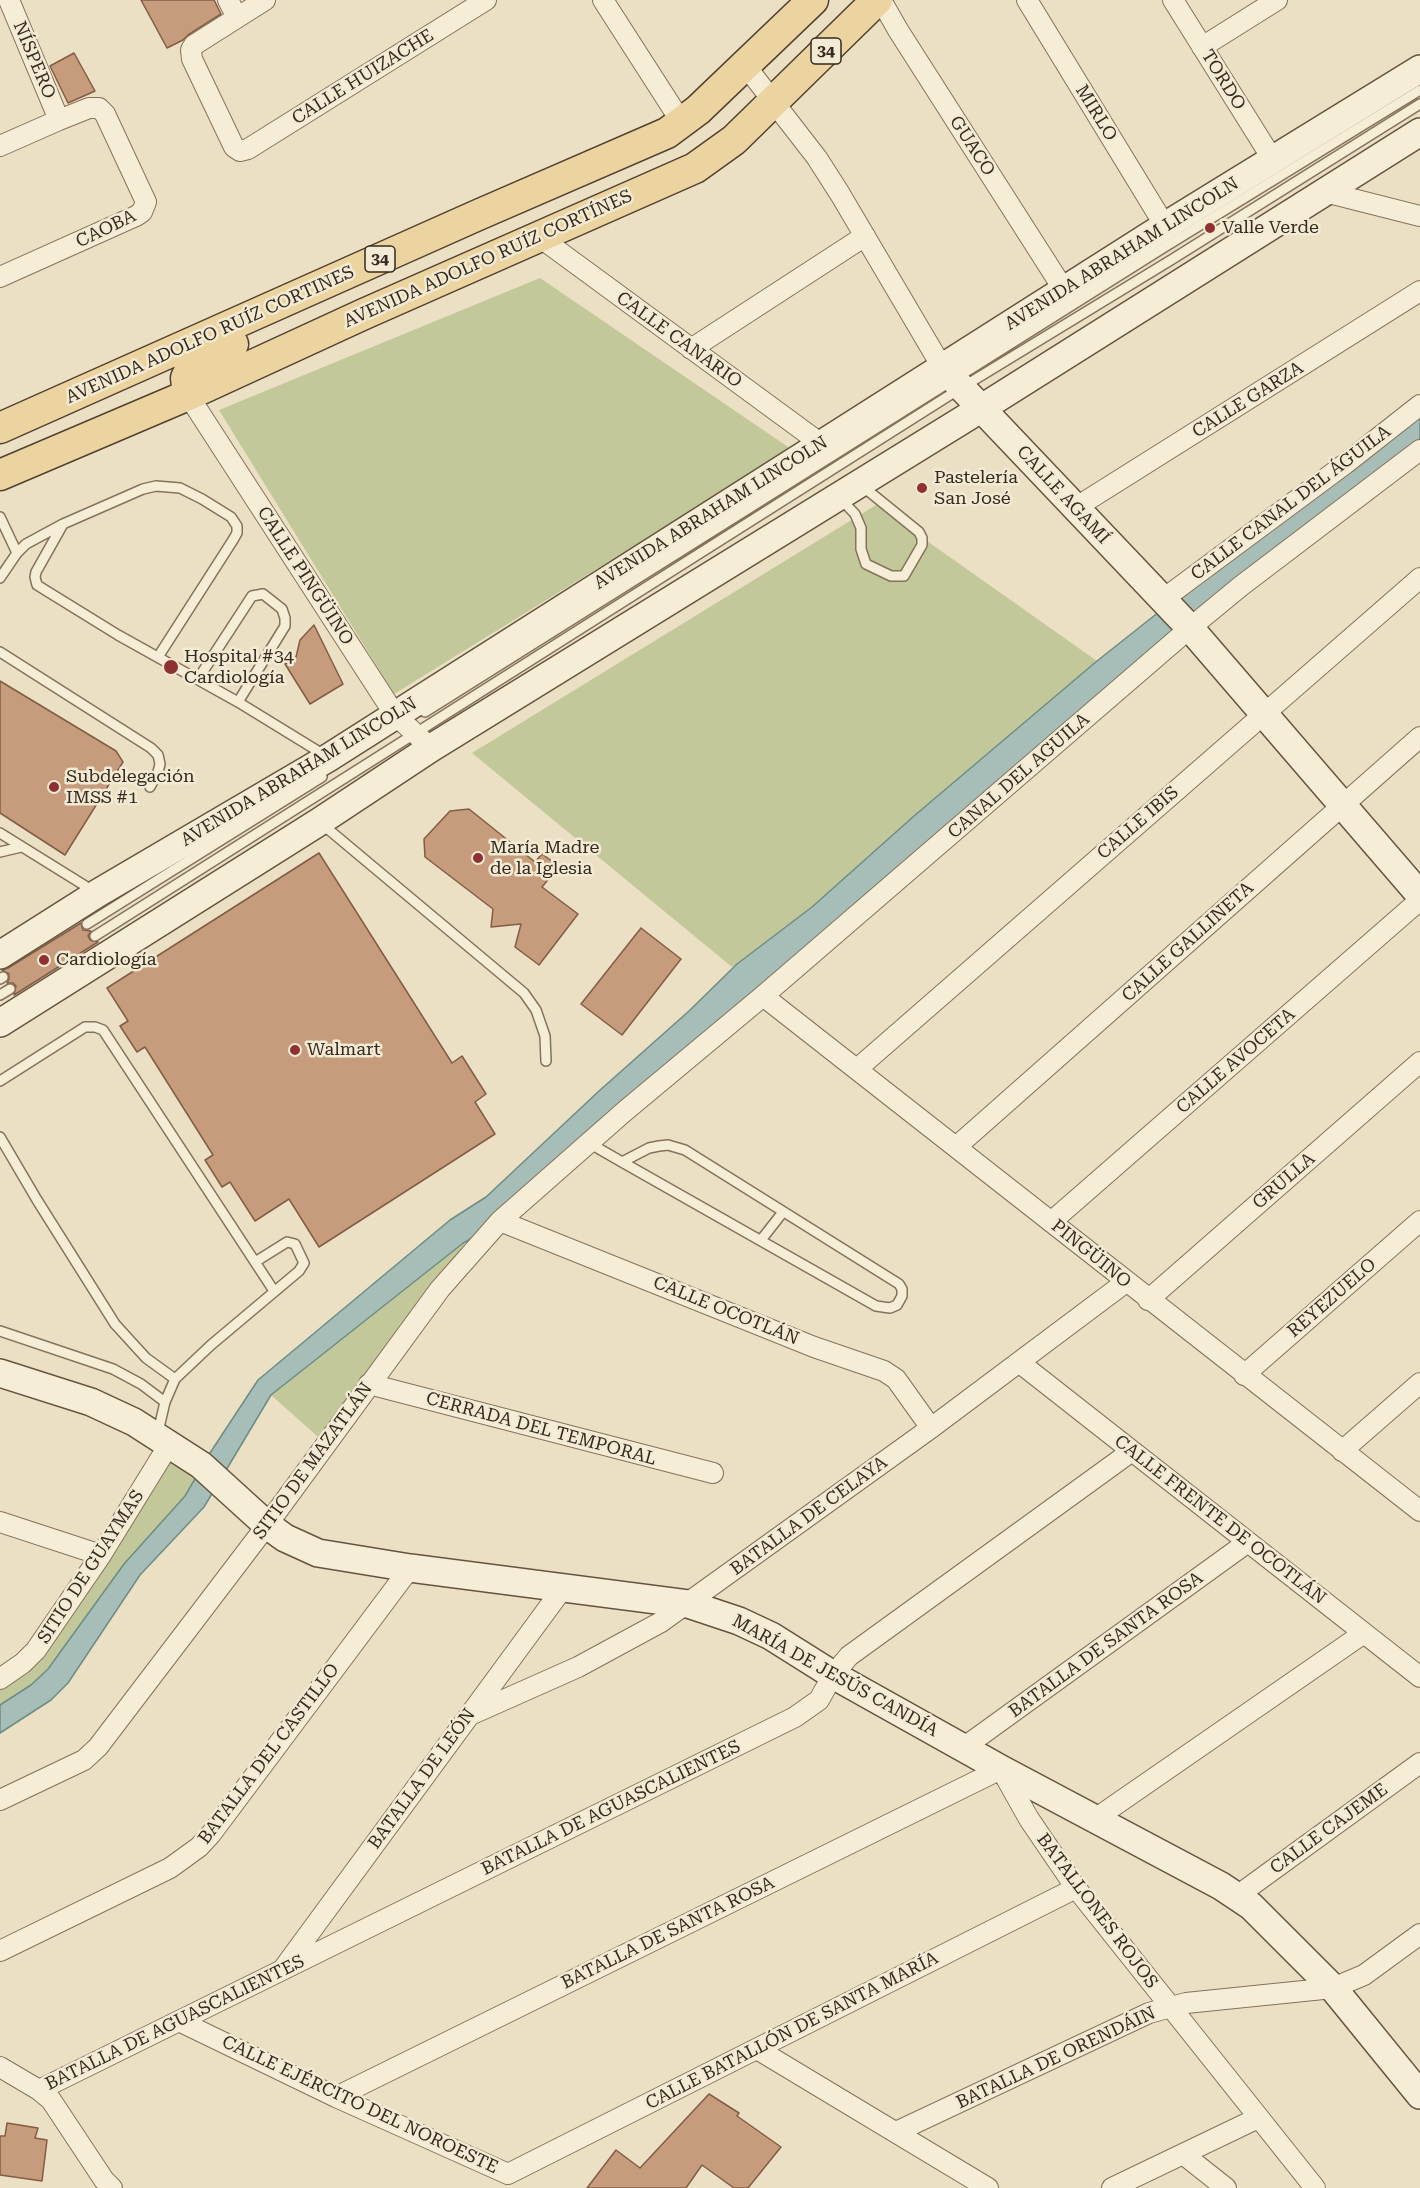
<!DOCTYPE html>
<meta charset="utf-8">
<style>
body{margin:0}
canvas{display:block;background:#ebe0c4}
</style>
<canvas width="1420" height="2188"></canvas>
<script>
const c = document.querySelector('canvas').getContext('2d');
c.lineJoin = 'round';
function paint(path, color) { c.fillStyle = color; c.fill(path, 'evenodd'); }
const toPath = rows => new Path2D(rows.map(r => 'M' + r).join(''));
function strokePath(path, color, width, dash) { c.strokeStyle = color; c.lineWidth = width; c.lineCap = dash ? 'butt' : 'round'; c.setLineDash(dash || []); c.stroke(path); }
function write(font, color, halo, rows, align = 'center') {
  c.font = font + ' "Roboto Serif",serif'; c.lineWidth = 5; c.setLineDash([]); c.textBaseline = 'middle'; c.strokeStyle = halo; c.fillStyle = color; for (const [text, x, y, turn = 0] of rows) {
    c.save(); c.translate(x, y); c.rotate((+turn || 0) * Math.PI / 180); c.textAlign = isNaN(turn) ? turn : align; if (halo) c.strokeText(text, 0, 0); c.fillText(text, 0, 0); c.restore();
  }
}
paint(toPath([
 [540,278,791,449,394,694,219,410],
 [876,505,1097,661,914,816,812,907,732,967,472,753],
 [462,1244,473,1250,326,1444,271,1395],
 [170,1443,201,1465,185,1496,124,1564,48,1669,31,1685,0,1705,0,1679,23,1663]
]), '#c2c899');
const water = toPath([
 [1420,405,1420,450,1241,586,500,1221,462,1244,271,1395,204,1507,140,1575,68,1683,51,1700,0,1733,0,1705,31,1685,48,1669,124,1564,185,1496,210,1453,258,1380,450,1220,486,1197,599,1091,689,1011,737,964,812,907,914,816,1097,661,1420,405]
]);
paint(water, '#a6beb7');
strokePath(water, '#6d8c85', 1.5);
const building = toPath([
 [141,0,214,0,221,14,188,35,183,40,167,48,141,0],
 [74,53,95,91,68,103,50,66,74,53],
 [314,625,343,684,310,704,285,664,296,657,300,640,314,625],
 [0,681,116,751,123,762,65,855,0,813,0,681],
 [469,809,535,862,542,854,559,866,542,887,578,914,539,965,515,947,521,924,491,927,493,909,425,857,424,839,450,811,469,809],
 [319,853,452,1063,462,1056,486,1094,475,1102,495,1134,319,1247,289,1199,255,1221,230,1182,222,1187,205,1160,213,1155,145,1047,137,1052,120,1026,128,1021,107,988,319,853],
 [81,923,83,930,91,931,88,936,90,940,98,942,14,995,16,986,13,983,7,983,9,979,9,974,2,970,8,968,81,923],
 [641,928,681,959,622,1035,581,1004,641,928],
 [709,2094,739,2113,737,2116,781,2147,748,2188,734,2188,702,2165,686,2188,587,2188,616,2150,640,2168,709,2094],
 [7,2123,38,2128,35,2138,47,2140,42,2181,0,2175,0,2136,5,2136,7,2123]
]);
paint(building, '#c69c7d');
strokePath(building, '#825d44', 1.5);
const lane = toPath([
 [840,498,855,514,861,528,861,549,866,564,891,576,904,576,922,545,922,538,919,532,861,485],
 [0,517,17,553,0,578],
 [63,524,36,572,35,577,37,585,118,635,238,702,285,626,285,618,282,609,263,594,252,596,198,679],
 [17,553,26,544,63,524,143,489,156,486,180,488,202,499,231,517,237,526,237,533,233,540,158,657],
 [0,652,151,748,158,755,160,764,158,772,150,787],
 [238,702,326,756],
 [425,712,1163,248,1420,90],
 [322,824,524,993,536,1010,545,1036,546,1061],
 [0,833,95,892],
 [0,852,21,847],
 [87,924,322,777],
 [95,936,961,388,1171,260,1420,104],
 [0,979,3,977],
 [0,995,10,989],
 [0,1081,85,1027,95,1027,103,1030,274,1291],
 [0,1137,37,1200,115,1324,146,1358,175,1379],
 [589,1143,622,1162,876,1306,890,1308,897,1305,902,1296,902,1289,899,1284,685,1150,668,1145,659,1146,649,1148,622,1162],
 [761,1240,783,1212],
 [0,1331,113,1369,141,1384,165,1402],
 [158,1432,165,1402,175,1379,211,1345,299,1271,304,1263,295,1244,287,1242,255,1262]
]);
const street = toPath([
 [9,0,59,120],
 [228,0,237,17],
 [265,0,194,45,191,50,192,59,234,147,240,151,248,149,486,0],
 [603,0,682,123],
 [881,0,898,30,1064,290],
 [1027,0,1165,226],
 [1173,0,1273,160],
 [1202,47,1277,0],
 [745,65,817,158,840,194,942,367],
 [0,146,59,120,89,108,99,108,105,114,146,202,142,212,136,216,0,277],
 [1325,192,1420,216],
 [538,236,820,443],
 [691,349,865,236],
 [188,395,395,715,431,748],
 [1075,508,1420,291],
 [1162,600,1345,464,1420,405],
 [763,996,1420,1511],
 [857,1069,1420,578],
 [956,1147,1420,737],
 [500,1221,814,1347,884,1371,896,1379,931,1428],
 [1051,1222,1420,900],
 [1148,1300,1420,1062],
 [1020,1363,1420,1677],
 [1244,1375,1420,1221],
 [369,1384,713,1473],
 [1342,1451,1420,1383],
 [0,1522,101,1555],
 [0,1679,23,1663,36,1650,101,1555,170,1443],
 [470,1715,578,1667,661,1622,931,1428,1126,1282],
 [963,1748,1248,1542],
 [0,1800,84,1760,98,1747,267,1525,440,1289,500,1221,625,1111,763,996,1190,628,1241,586,1420,450],
 [1095,1819,1364,1633],
 [1237,1896,1420,1763],
 [0,1951,170,1868,199,1847,211,1834,410,1568],
 [283,1969,563,1588],
 [179,2021,336,2097,508,2174],
 [757,2049,988,2188],
 [0,2067,39,2090,51,2100,104,2180,112,2188],
 [39,2090,795,1717,819,1700,833,1675,849,1656,1132,1451],
 [336,2097,1001,1769,1029,1819,1076,1888,1315,2188],
 [896,2132,1149,2013,1186,2003,1333,1988,1364,1975,1420,1934],
 [1183,2154,1226,2188],
 [508,2174,1076,1888],
 [1112,2188,1258,2118]
]);
const secondary = toPath([
 [942,367,1190,628,1420,895],
 [0,955,98,893,328,758,1165,226,1420,69],
 [0,1023,319,822,431,748,982,408,1420,132],
 [0,1373,91,1402,134,1422,201,1465,267,1525,285,1538,318,1553,410,1568,688,1604,739,1621,771,1636,833,1675,1001,1769,1221,1886,1251,1906,1333,1988,1420,2095]
]);
const primary = toPath([
 [188,395,186,378,192,366,233,344],
 [0,428,478,215,667,133,698,110,813,0],
 [0,475,188,395,364,314,695,168,734,140,877,0]
]);
strokePath(lane, '#84725c', 12);
strokePath(street, '#84725c', 22);
strokePath(secondary, '#66533f', 30);
strokePath(primary, '#524030', 33);
strokePath(lane, '#f6edd7', 9);
strokePath(street, '#f6edd7', 20);
strokePath(secondary, '#f6edd7', 27);
strokePath(primary, '#ebd49f', 30);
for (const [x, y, r, color] of [
 [1210,228,6,"#8f3130"],
 [922,488,6,"#8f3130"],
 [171,667,8,"#8f3130"],
 [54,787,6,"#8f3130"],
 [478,858,6,"#8f3130"],
 [44,960,6,"#8f3130"],
 [295,1050,6,"#8f3130"]
]) { const dot = new Path2D(); dot.arc(x, y, r, 0, 2 * Math.PI); c.fillStyle = color; c.fill(dot); strokePath(dot, '#f3ead3', 2); }
for (const [x, y, w] of [
 [826,51,30],
 [380,259,30]
]) { const box = new Path2D(); box.roundRect(x - w / 2, y - 13, w, 26, 4.5); c.fillStyle = '#f3ead3'; c.fill(box); strokePath(box, '#352a1f', 1.5); }
write('bold 16px', '#352a1f', null, [
 ["34",826,51],
 ["34",380,259]
]);
write('18px', '#352a1f', '#f3ead3', [
 ["NÍSPERO",34,60,67],
 ["CALLE HUIZACHE",363,77,-32],
 ["TORDO",1223,80,58],
 ["MIRLO",1096,113,58],
 ["GUACO",972,146,57],
 ["CAOBA",106,229,-26],
 ["AVENIDA ABRAHAM LINCOLN",1122,254,-32],
 ["AVENIDA ADOLFO RUÍZ CORTÍNES",488,259,-24],
 ["AVENIDA ADOLFO RUÍZ CORTINES",210,335,-24],
 ["CALLE CANARIO",679,340,36],
 ["CALLE GARZA",1248,400,-32],
 ["CALLE AGAMÍ",1063,495,47],
 ["CALLE CANAL DEL ÁGUILA",1291,503,-37],
 ["AVENIDA ABRAHAM LINCOLN",711,513,-32],
 ["CALLE PINGÜINO",305,576,57],
 ["AVENIDA ABRAHAM LINCOLN",299,772,-31],
 ["CANAL DEL AGUILA",1019,776,-41],
 ["CALLE IBIS",1138,823,-41],
 ["CALLE GALLINETA",1188,942,-42],
 ["CALLE AVOCETA",1236,1061,-41],
 ["GRULLA",1284,1181,-41],
 ["PINGÜINO",1091,1254,39],
 ["REYEZUELO",1332,1298,-41],
 ["CALLE OCOTLÁN",726,1311,22],
 ["CERRADA DEL TEMPORAL",541,1429,15],
 ["SITIO DE MAZATLÁN",313,1461,-54],
 ["BATALLA DE CELAYA",809,1516,-36],
 ["CALLE FRENTE DE OCOTLÁN",1220,1520,38],
 ["SITIO DE GUAYMAS",91,1567,-57],
 ["BATALLA DE SANTA ROSA",1106,1645,-36],
 ["MARÍA DE JESÚS CANDÍA",835,1676,29],
 ["BATALLA DEL CASTILLO",269,1754,-53],
 ["BATALLA DE LEÓN",422,1779,-54],
 ["BATALLA DE AGUASCALIENTES",611,1808,-26],
 ["CALLE CAJEME",1329,1829,-36],
 ["BATALLONES ROJOS",1097,1911,53],
 ["BATALLA DE SANTA ROSA",668,1933,-26],
 ["BATALLA DE AGUASCALIENTES",175,2023,-26],
 ["CALLE BATALLÓN DE SANTA MARÍA",792,2031,-27],
 ["BATALLA DE ORENDÁIN",1056,2058,-25],
 ["CALLE EJÉRCITO DEL NOROESTE",360,2105,25]
]);
write('18px', '#352a1f', '#f3ead3', [
 ["Valle Verde",1222,228],
 ["Pastelería",934,478],
 ["San José",934,499],
 ["Hospital #34",184,657],
 ["Cardiología",184,678],
 ["Subdelegación",66,777],
 ["IMSS #1",66,798],
 ["María Madre",490,848],
 ["de la Iglesia",490,869],
 ["Cardiología",56,960],
 ["Walmart",307,1050]
], 'left');
</script>
